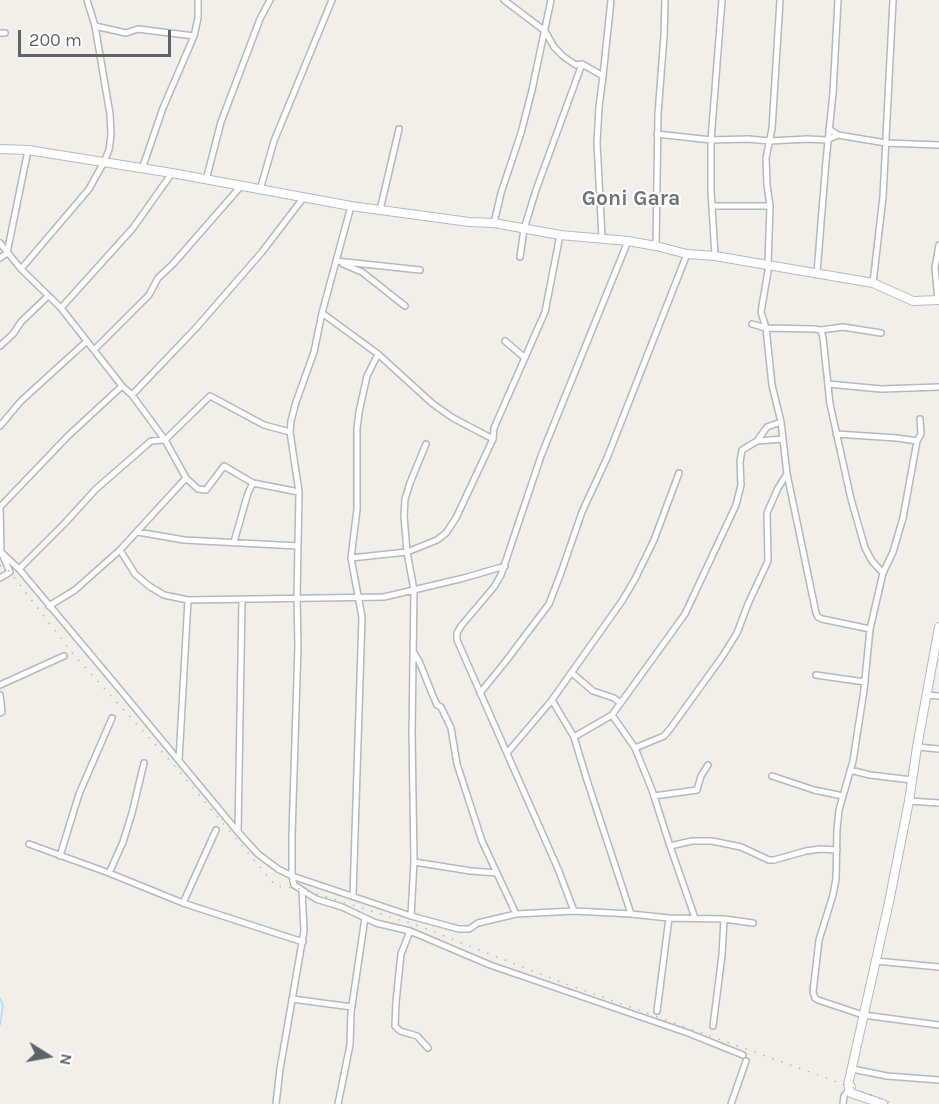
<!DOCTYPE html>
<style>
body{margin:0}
#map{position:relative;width:939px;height:1104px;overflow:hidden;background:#f1efe8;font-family:Karla,sans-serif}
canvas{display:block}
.north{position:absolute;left:18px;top:1026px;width:60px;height:60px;-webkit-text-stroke:4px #fff;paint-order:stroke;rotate:101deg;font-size:16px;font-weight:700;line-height:24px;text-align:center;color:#5f6368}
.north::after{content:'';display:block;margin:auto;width:21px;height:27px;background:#5f6368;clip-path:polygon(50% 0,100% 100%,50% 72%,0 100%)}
.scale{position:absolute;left:18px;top:30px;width:153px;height:27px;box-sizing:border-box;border:3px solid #5f6368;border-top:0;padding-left:8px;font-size:18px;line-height:21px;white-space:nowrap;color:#5f6368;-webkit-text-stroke:4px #fff;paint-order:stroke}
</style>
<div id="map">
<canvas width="939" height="1104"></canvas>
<div class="north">N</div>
<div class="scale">200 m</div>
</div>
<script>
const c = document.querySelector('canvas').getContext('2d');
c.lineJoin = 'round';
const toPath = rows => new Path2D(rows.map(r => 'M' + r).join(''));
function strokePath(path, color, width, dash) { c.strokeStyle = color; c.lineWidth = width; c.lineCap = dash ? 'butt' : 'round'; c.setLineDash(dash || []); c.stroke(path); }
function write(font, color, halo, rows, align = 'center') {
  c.font = font + ' Karla,sans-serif'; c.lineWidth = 4.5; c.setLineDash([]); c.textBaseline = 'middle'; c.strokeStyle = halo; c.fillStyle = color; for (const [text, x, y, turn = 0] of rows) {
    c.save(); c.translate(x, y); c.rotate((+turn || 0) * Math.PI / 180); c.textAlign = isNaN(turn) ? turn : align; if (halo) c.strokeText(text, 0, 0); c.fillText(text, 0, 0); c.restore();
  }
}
strokePath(toPath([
 [0,998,3,1006,0,1025]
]), '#aadaff', 1.5);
const street = toPath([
 [504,0,545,31,554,47,564,57,576,65,582,64,603,76],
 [95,26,126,33,138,29,194,36],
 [0,33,5,33],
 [829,129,838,135,886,143,939,145],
 [657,134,711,140,748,139,770,141,807,139,827,140,838,135],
 [142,169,163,108,194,36,198,18,198,0],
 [206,180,221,122,260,19,270,0],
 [260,190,274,141,332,0],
 [712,206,770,206],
 [380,210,399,129],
 [494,223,501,193,521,133,532,90,551,0],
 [602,238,597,143,599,107,603,76,611,0],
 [0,243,21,269,61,308,122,386,132,395,165,440,186,478,198,489,206,490,224,466,253,483,299,492],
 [656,246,658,114,664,36,665,0],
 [715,256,711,191,711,140,722,0],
 [520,257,524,229,536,190,582,64],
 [0,258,7,253,28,150],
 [336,261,420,270],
 [343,264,362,272,405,306],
 [768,264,770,206,767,185,766,158,772,129,780,0],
 [769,265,761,312,766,328,772,385,781,422,787,474,816,613,818,617,822,619,870,629],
 [21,269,89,189,104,162,109,150,111,135,110,114,95,26,87,0],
 [817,273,826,161,833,93,838,0],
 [873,283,883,197,893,0],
 [938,300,935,268,939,245],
 [61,308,133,228,172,173],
 [322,313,378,354,433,404,453,418,493,439],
 [752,324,766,328,814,329,821,330,843,327,881,333],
 [821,330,823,338,830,404,851,499,865,548,872,561,883,573],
 [505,341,525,358],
 [0,346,13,334,21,322,48,296],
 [94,350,149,295,158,278,173,264,241,186],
 [828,384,881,389,939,387],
 [132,395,196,328,262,252,304,197],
 [920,419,921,434,917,441,903,518,893,552,883,573,870,629,864,690,853,761,839,810,837,830,836,879,833,895,819,940,813,992,815,998,818,1000,863,1015,939,1025],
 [0,426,21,401,87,341],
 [836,434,897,438,917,441],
 [757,441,783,439],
 [138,532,184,540,298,546],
 [234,542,248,493,253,483],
 [120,550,135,574,149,586,164,595,188,600,384,597,464,578,505,566],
 [1,552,19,569,117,686,238,832,258,854,278,869,292,876,411,916,459,929,469,929,478,923,516,914,574,911,631,914,669,918,724,919,753,923],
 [351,558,407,552,437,540,446,533,456,518,493,439,494,428,545,312,560,235],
 [19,569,64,524,96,489,151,441,165,440,210,396,264,425,290,432],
 [0,578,10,572,1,552,0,507,68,436,122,386],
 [49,606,75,590,120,550,186,478],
 [414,653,419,661,433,696,437,705,441,707,451,728,457,764,482,841,516,914],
 [572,673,593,691,614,698,620,703],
 [816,675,865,682],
 [0,685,64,656],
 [480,693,506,661,549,604,562,570,582,512,607,458,687,254],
 [0,695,2,712,0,713],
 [926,695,939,696],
 [552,700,574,737,586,777,631,914],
 [612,715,635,748,652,790,670,846,695,918],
 [574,737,612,715,685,614,736,505,741,485,740,462,742,450,757,441,767,427,781,422],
 [917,747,939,749],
 [635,748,664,736,670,729,722,657,737,633,748,604,768,561,767,513,778,488,787,474],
 [507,753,552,700,622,601,635,579,654,540,679,473],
 [179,760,188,600],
 [850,770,870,775,912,780],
 [772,776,814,790,843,796],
 [654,796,697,790,701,776,708,765],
 [909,801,939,803],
 [238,832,242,600],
 [29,844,109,873,183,903,303,942],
 [670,846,692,841,712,841,741,847,769,860,774,860,806,851,820,849,837,850],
 [60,856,79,794,112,718],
 [414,862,471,871,497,873],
 [109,873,123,842,132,813,144,763],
 [302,890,316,899,342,907,376,923,410,931,490,965,688,1033,743,1055],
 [353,896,362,617,351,558,357,509,357,429,359,412,367,376,378,354],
 [183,903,216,830],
 [574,911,558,869,457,640,457,633,461,626,494,587,501,575,541,456,628,241],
 [411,916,414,862,412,732,414,590,407,552,404,516,405,499,410,483,426,444],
 [410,931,401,954,396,1002,395,1026,400,1031,417,1036,428,1048],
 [876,961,939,967],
 [292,999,352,1007],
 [657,1011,669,918],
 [713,1026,722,955,724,919],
 [852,1069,887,1076,939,1080],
 [276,1104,280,1069,304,931,302,890,294,885,292,876,292,835,298,646,297,598,299,492,290,432,291,421,296,402,314,352,322,313,351,206],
 [338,1104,350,1045,351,1012,365,918],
 [731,1104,746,1061],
 [843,1104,844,1096,849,1090]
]);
const secondary = toPath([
 [0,149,28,150,172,173,351,206,469,222,494,223,560,235,628,241,656,246,687,254,715,256,873,283,913,301,939,300],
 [883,1104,851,1093,849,1090,851,1087,848,1085,889,902,909,801,917,747,939,627]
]);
strokePath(street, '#b5b8bc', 8);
strokePath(secondary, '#b6babf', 10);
strokePath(street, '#fff', 5);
strokePath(secondary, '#fff', 8);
strokePath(toPath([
 [0,565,10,572,73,654,172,763,276,886,301,889,419,926,558,981,851,1087,893,1104]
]), '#b6b7b8', 1.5, [1.5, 8]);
write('bold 21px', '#70757a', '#fff', [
 ["Goni Gara",631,199]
]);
</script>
